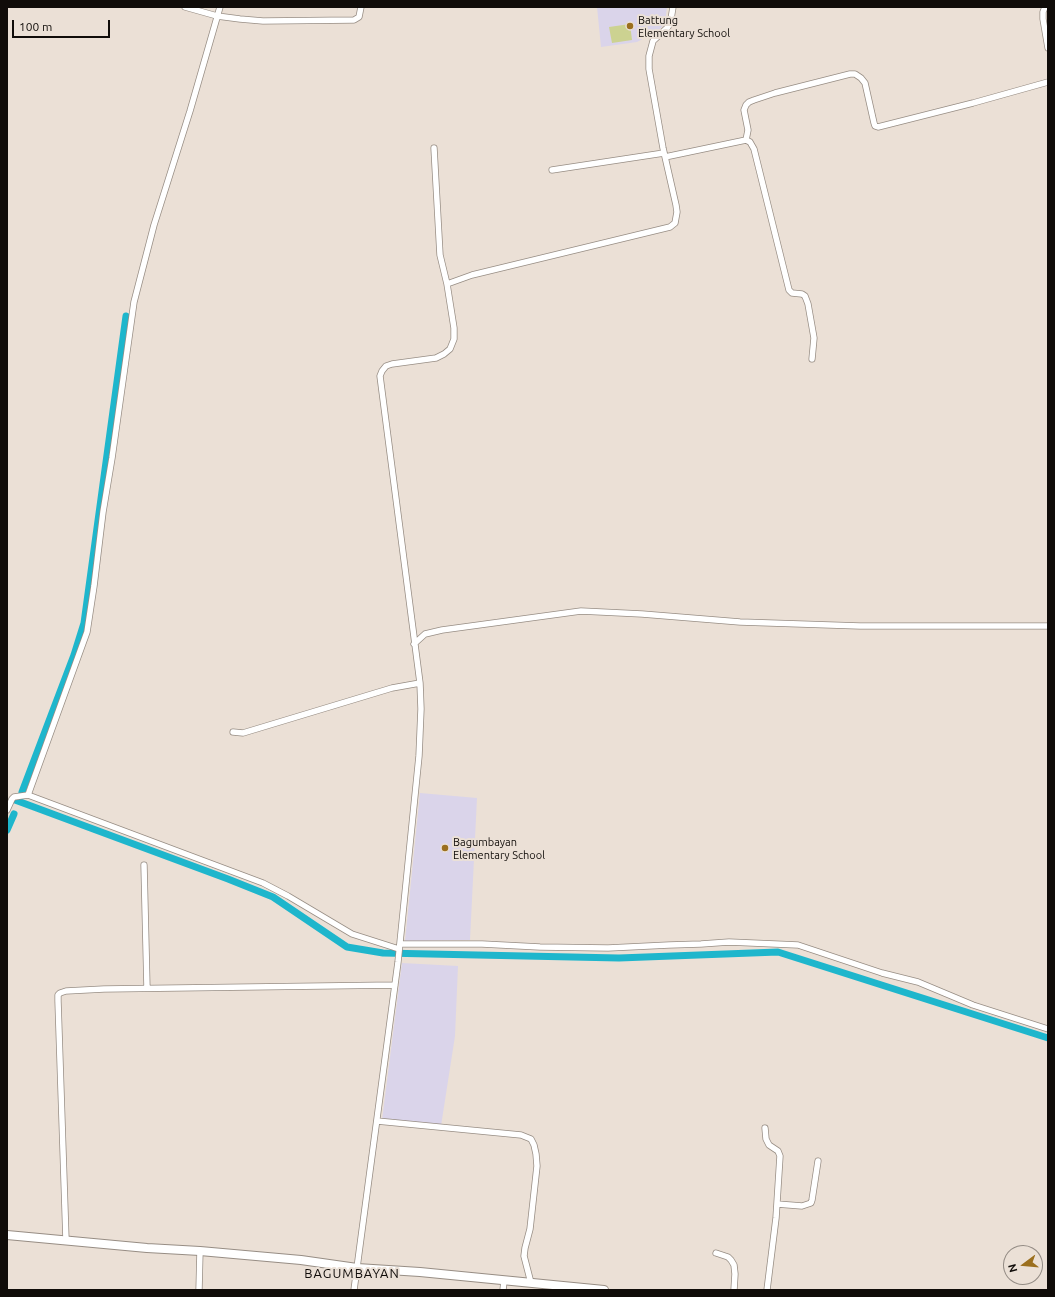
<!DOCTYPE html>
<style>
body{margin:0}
#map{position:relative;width:1055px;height:1297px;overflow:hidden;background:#ebe0d6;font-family:Ubuntu,sans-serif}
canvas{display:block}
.frame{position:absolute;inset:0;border:8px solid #100c09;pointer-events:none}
.north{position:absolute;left:1003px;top:1245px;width:40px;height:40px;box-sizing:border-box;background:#ebe0d6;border:1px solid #938b84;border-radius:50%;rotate:254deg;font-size:11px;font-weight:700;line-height:16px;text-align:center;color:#100c09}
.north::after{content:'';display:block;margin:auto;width:14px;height:18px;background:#9b6f1e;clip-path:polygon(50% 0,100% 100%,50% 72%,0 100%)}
.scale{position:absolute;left:12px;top:20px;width:98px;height:18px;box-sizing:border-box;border:2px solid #100c09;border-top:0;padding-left:5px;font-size:12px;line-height:14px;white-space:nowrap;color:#100c09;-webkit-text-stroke:3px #ebe0d6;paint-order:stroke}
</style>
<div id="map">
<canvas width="1055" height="1297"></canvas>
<div class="frame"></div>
<div class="north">N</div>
<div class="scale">100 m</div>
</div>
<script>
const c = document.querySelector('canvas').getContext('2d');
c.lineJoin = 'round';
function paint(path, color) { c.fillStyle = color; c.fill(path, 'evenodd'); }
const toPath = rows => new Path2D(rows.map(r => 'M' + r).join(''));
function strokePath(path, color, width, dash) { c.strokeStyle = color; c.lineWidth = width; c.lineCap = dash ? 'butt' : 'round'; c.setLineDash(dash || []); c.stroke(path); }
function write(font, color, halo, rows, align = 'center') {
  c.font = font + ' Ubuntu,sans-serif'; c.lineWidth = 4; c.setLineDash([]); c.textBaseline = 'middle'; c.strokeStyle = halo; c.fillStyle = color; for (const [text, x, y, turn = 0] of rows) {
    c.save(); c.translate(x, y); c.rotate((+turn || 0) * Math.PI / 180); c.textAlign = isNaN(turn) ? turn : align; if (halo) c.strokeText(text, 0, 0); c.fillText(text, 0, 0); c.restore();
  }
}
paint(toPath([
 [597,7,667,7,665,23,659,30,637,42,601,47],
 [420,793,477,798,470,940,405,941],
 [402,963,458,966,455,1036,441,1126,382,1120]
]), '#dad4ea');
paint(toPath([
 [630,24,632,40,612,43,609,27]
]), '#ccd291');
strokePath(toPath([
 [22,792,74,655,84,623,126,316],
 [15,800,228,879,273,897,347,947,383,953,619,958,778,952,1048,1038],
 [7,830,14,814]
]), '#1eb6cc', 7);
const minor = toPath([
 [185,7,217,16,240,19,263,21,354,20,359,17,361,7],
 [1045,7,1043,12,1043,19,1048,48],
 [746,140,750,142,754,149,789,290,792,293,802,294,805,296,808,304,814,338,812,359],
 [434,148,440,255,447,284],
 [665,157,746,140,748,130,744,110,746,105,749,102,754,100,775,93,850,74,855,74,861,78,865,83,874,123,875,126,878,127,973,103,1048,82],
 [552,170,664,153],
 [414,644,425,634,442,630,581,611,642,614,740,622,860,626,1048,626],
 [233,732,243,733,392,688,420,683],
 [28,795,263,883,288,896,352,934,399,949],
 [7,810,12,799,14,797,28,795,87,632,94,586,103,512,112,458,134,302,154,225,190,111,220,7],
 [144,865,147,988],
 [400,944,482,944,540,947,608,948,669,945,701,944,729,942,798,945,882,973,918,982,973,1005,1048,1029],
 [377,1121,521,1135,531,1139,534,1145,536,1154,537,1166,530,1229,525,1248,524,1256,531,1283],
 [765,1128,766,1139,769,1145,778,1151,780,1156,776,1218,767,1290],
 [777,1204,802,1206,811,1203,812,1200,818,1161],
 [66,1240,58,1001,58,995,60,993,66,991,104,989,395,985],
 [716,1253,728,1257,731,1260,734,1265,735,1274,734,1290],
 [199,1290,200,1251],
 [354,1290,398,962,419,756,421,709,420,683,380,376,382,371,386,366,392,364,436,358,444,354,450,349,454,339,454,328,447,284,472,275,670,227,675,223,677,212,676,205,663,148,649,69,649,56,653,41,668,27,671,19,673,7],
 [503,1290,504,1281]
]);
const secondary = toPath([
 [7,1235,147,1248,200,1251,301,1260,357,1268,420,1272,604,1290]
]);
strokePath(minor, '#978d84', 7);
strokePath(secondary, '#978d84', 10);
strokePath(minor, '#fff', 5.5);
strokePath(secondary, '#fff', 8);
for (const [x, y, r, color] of [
 [630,26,4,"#9b6f1e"],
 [445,848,4,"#9b6f1e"]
]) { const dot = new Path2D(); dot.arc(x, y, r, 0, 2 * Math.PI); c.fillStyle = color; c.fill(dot); strokePath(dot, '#ebe0d6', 1.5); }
write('11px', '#100c09', '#ebe0d6', [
 ["Battung",638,20],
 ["Elementary School",638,33],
 ["Bagumbayan",453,842],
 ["Elementary School",453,855]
], 'left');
c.letterSpacing = '1px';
write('13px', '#100c09', '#ebe0d6', [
 ["BAGUMBAYAN",352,1274]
]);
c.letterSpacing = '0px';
</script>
